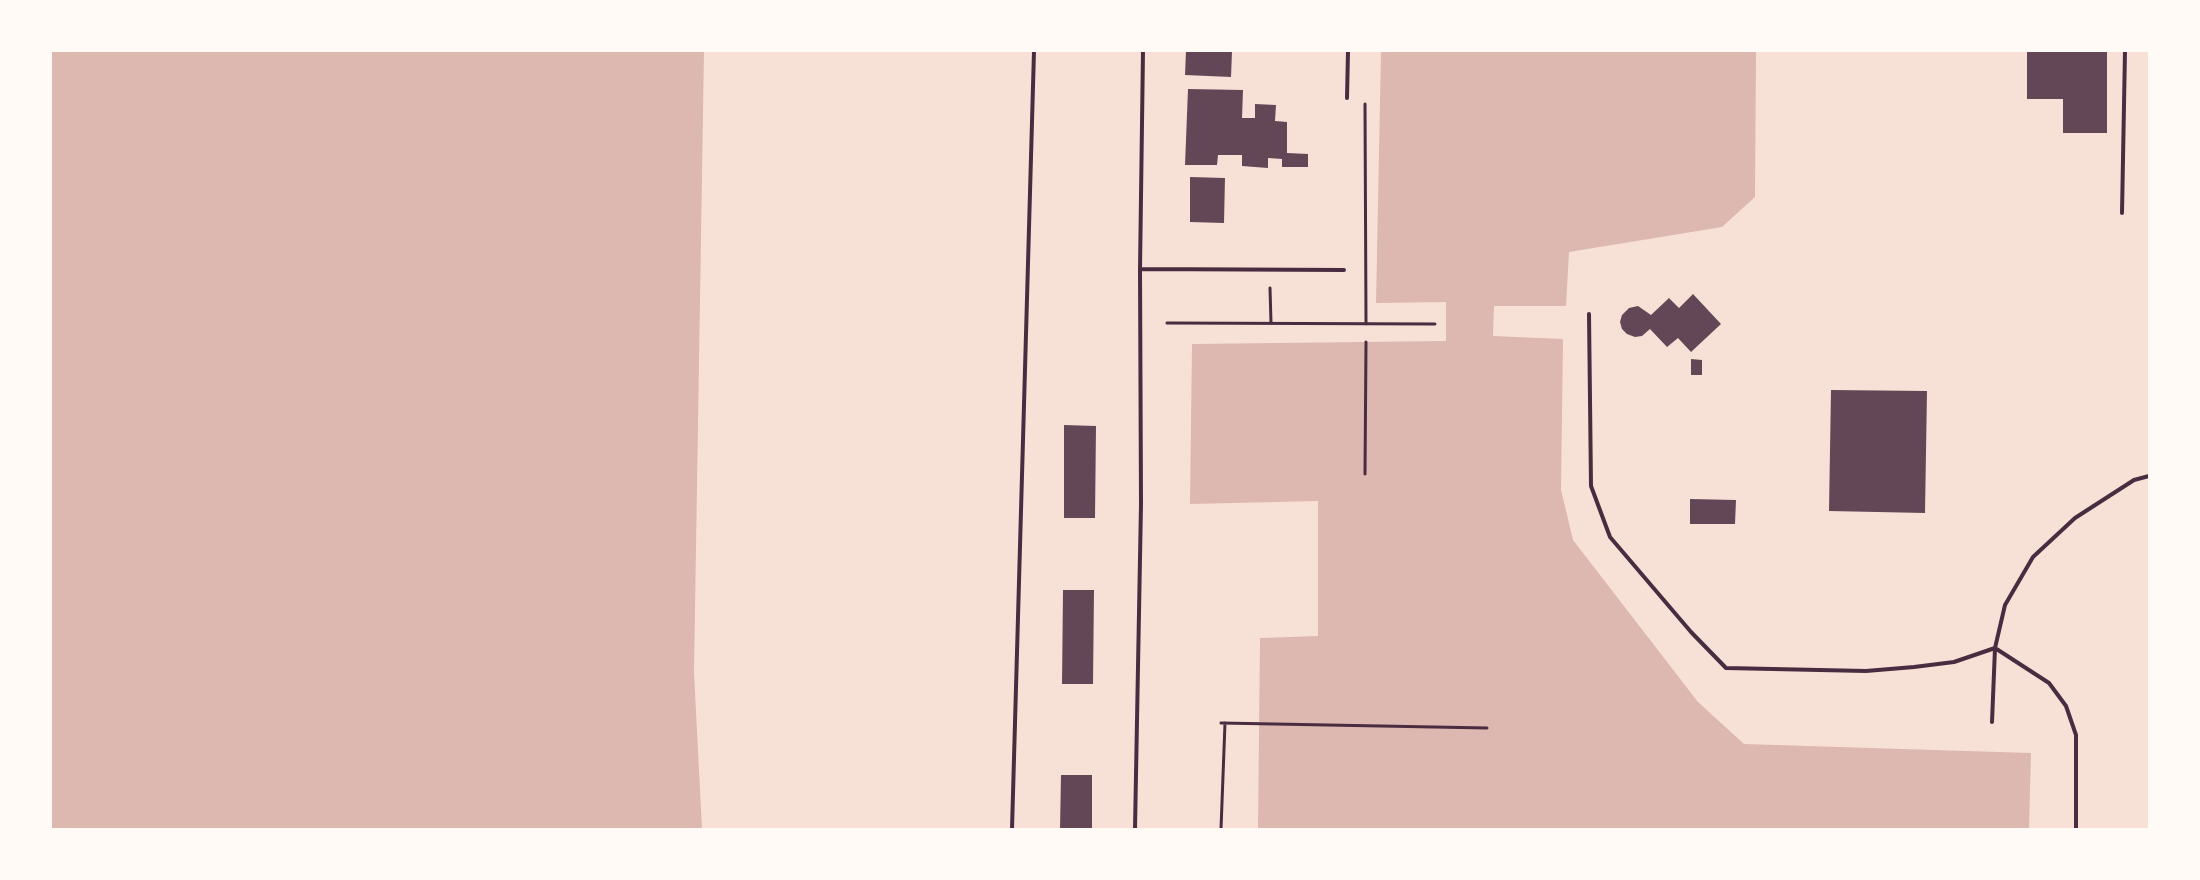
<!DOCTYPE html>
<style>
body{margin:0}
#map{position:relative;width:2200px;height:880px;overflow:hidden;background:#f7e1d7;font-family:Ubuntu,sans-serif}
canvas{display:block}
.frame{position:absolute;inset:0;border:52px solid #fffaf5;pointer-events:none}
</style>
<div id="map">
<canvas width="2200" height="880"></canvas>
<div class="frame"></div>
</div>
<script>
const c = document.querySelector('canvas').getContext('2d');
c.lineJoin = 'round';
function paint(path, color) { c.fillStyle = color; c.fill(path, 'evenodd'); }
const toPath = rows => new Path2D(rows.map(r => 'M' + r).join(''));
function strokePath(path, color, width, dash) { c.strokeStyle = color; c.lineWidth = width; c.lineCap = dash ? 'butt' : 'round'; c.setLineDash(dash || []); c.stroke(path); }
paint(toPath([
 [51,51,704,51,694,672,702,829,51,829],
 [1381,51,1756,51,1755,197,1722,227,1569,252,1566,306,1494,306,1493,336,1563,339,1561,490,1573,540,1698,702,1744,744,2031,753,2029,829,1258,829,1260,638,1318,636,1318,501,1190,504,1192,344,1446,341,1446,302,1376,303]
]), '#dcb8b0');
paint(toPath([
 [1186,51,1232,51,1231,77,1185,75],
 [2063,51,2107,51,2107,133,2063,133,2063,99,2027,99,2027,52],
 [1188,89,1243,90,1242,118,1255,118,1255,104,1276,105,1275,121,1287,122,1287,153,1308,154,1308,167,1282,167,1282,159,1268,158,1268,168,1242,166,1242,155,1218,155,1217,165,1185,165],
 [1190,177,1225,178,1224,223,1190,222],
 [1693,294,1721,324,1691,352,1678,338,1667,347,1650,329,1642,336,1635,337,1627,334,1622,329,1620,322,1622,315,1629,308,1638,306,1651,315,1669,298,1679,308],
 [1691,359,1702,360,1702,375,1691,375],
 [1831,390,1927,391,1925,513,1829,511],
 [1064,425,1096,426,1095,518,1064,518],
 [1690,499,1736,500,1735,524,1690,524],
 [1063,590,1094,590,1093,684,1062,684],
 [1061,775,1092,775,1092,829,1060,829]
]), '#644757');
strokePath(toPath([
 [1365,104,1366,324],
 [1270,288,1271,323],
 [1167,323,1435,324],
 [1365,474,1366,342],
 [1221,723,1487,728],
 [1221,829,1225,723]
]), '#4a2c40', 3);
strokePath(toPath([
 [1347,98,1348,51],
 [2122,213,2125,51],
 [1140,269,1344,270],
 [1589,314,1591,486,1610,537,1691,632,1726,668,1866,671,1914,667,1954,662,1995,648],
 [1995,648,2049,683,2066,706,2076,735,2076,829],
 [1992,722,1995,648,2005,605,2033,557,2075,518,2134,480,2149,476],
 [1012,829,1034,51],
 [1135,829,1141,504,1140,269,1143,51]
]), '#4a2c40', 4);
</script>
